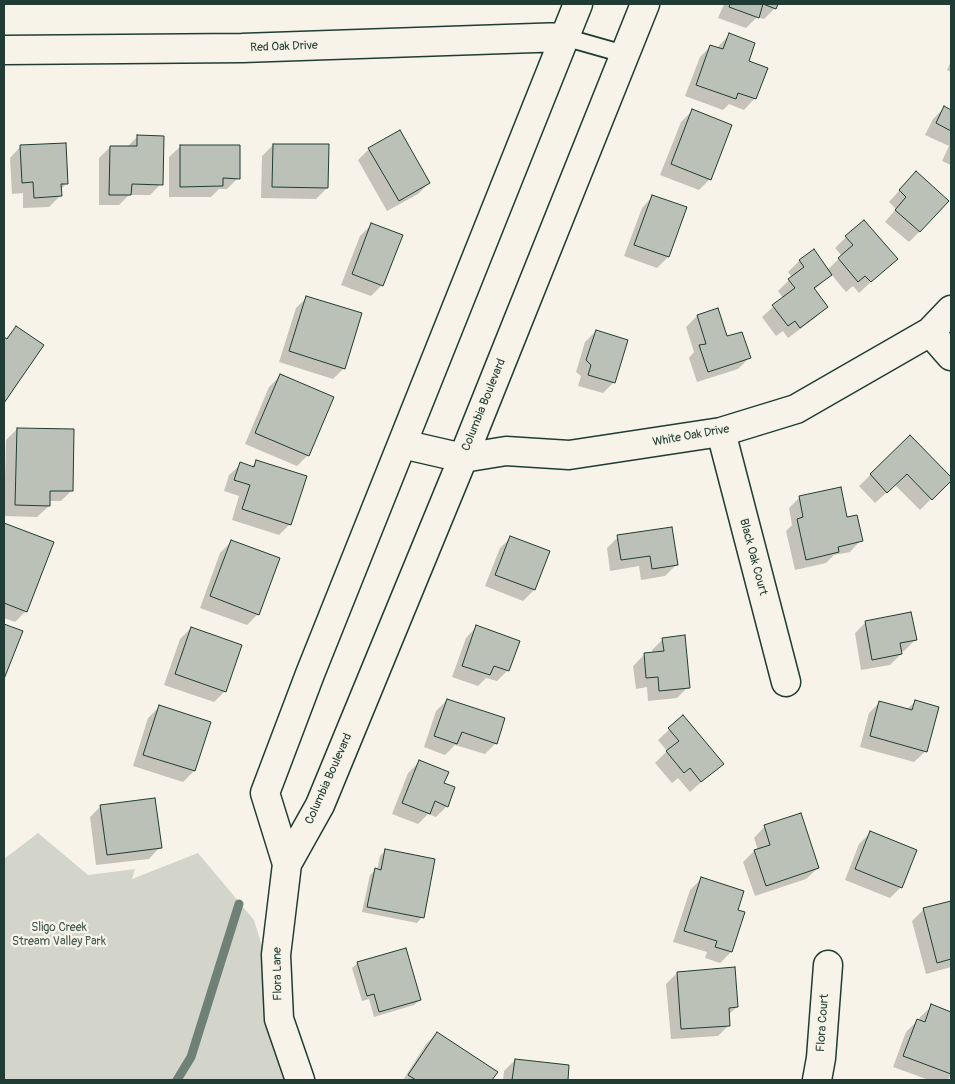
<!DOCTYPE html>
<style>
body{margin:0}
#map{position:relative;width:955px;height:1084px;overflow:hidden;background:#f7f3e8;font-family:Pangolin,sans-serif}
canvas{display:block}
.frame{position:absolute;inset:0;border:5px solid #1f3d34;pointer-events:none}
</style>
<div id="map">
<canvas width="955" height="1084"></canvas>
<div class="frame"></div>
</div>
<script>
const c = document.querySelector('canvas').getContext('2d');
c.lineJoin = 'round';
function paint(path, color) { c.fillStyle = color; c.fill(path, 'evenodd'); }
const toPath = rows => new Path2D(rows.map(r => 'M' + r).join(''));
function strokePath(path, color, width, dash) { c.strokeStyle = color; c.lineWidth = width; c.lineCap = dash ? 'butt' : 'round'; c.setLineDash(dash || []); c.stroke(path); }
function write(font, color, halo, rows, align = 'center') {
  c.font = font + ' Pangolin,sans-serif'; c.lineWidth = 4.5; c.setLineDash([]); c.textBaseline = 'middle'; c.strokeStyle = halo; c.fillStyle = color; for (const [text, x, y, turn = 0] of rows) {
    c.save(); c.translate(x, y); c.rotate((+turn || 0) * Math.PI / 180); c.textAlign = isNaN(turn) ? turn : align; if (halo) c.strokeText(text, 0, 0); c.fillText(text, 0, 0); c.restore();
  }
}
paint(toPath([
 [38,833,88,875,135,869,132,879,198,853,254,920,303,1080,4,1080,4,859]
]), '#d3d5ca');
paint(toPath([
 [724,4,777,4,775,8,764,19,757,17,746,28,718,18],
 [729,35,747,62,755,98,744,110,729,104,723,110,685,96,700,57,711,46,717,48],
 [951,61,951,72,947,70],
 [944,108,951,111,951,165,942,161,949,146,925,135,933,119],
 [692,111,710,179,699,190,660,175,681,122],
 [138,136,161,184,150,195,129,195,119,205,99,205,99,158,110,147,127,147],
 [273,145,327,188,316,199,261,198,262,156],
 [21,146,67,183,60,190,60,196,49,207,23,208,23,193,12,194,10,158],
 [181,146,238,178,227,189,219,189,211,197,169,197,169,157],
 [369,149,429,183,418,194,387,211,358,160],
 [905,184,920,231,909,242,885,222,896,209,889,202],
 [653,196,668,257,657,268,624,256,642,208],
 [371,225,382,285,371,296,341,285,360,236],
 [846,237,896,259,859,293,853,286,846,292,831,274,814,290,826,307,815,318,788,338,783,331,776,336,762,317,783,298,778,291,792,277,788,272,799,261,813,251,827,270,842,256,835,248],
 [307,297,344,368,333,379,279,362,296,308],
 [697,316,749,358,738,369,697,382,689,358,694,352,686,327],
 [16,328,42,346,4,401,4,338,5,339],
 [596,331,614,382,603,393,578,386,581,376,576,372,585,342],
 [280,376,308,455,297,466,245,444,269,387],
 [17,429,72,490,61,501,49,501,49,506,37,517,4,516,6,440],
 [910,437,951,479,920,510,895,485,875,503,859,486],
 [257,461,290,524,279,535,232,520,239,496,224,491,229,475,241,464,251,467],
 [800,497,846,518,861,540,850,552,834,555,826,563,795,570,786,531,792,525,789,508],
 [4,524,53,543,26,611,15,622,4,618],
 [511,537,534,590,523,601,485,586,500,548],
 [618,537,676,565,665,576,641,580,639,566,610,571,607,548],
 [231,542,258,614,247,625,200,608,220,553],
 [866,622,915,640,904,651,901,652,901,654,890,665,861,670,855,633],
 [4,625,21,632,4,676],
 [477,626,508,670,497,681,486,678,478,686,452,677,466,638],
 [191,628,225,691,214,702,164,685,180,639],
 [663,639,688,687,677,698,648,701,647,687,636,689,633,666,644,655,652,654,652,650],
 [447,700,496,743,485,754,455,745,445,755,424,747,436,711],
 [880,702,907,709,915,702,926,751,914,762,860,747,869,713],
 [159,707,194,771,183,782,133,766,148,718],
 [683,717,722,764,690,792,678,778,672,783,655,763,667,751,658,740],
 [419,762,447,806,436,817,428,814,418,824,392,814,408,773],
 [101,806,160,847,149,859,96,865,90,817],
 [765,826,818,868,806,879,755,896,743,862,754,851,758,850,754,838],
 [870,833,901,887,890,898,845,880,859,844],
 [386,850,422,917,417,923,362,912,370,875,375,870,377,870,380,856],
 [701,879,736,911,731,952,720,963,705,958,707,952,673,942,690,890],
 [951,902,951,967,926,974,912,921,923,910],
 [358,963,420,1000,414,1005,374,1017,369,999,362,1001,352,968],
 [677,973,737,1007,728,1015,729,1025,718,1036,671,1039,666,984],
 [932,1006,951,1013,951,1076,947,1080,929,1080,893,1067,906,1032,917,1021,919,1021,920,1017],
 [437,1033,496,1072,491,1080,403,1080,426,1044],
 [515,1060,568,1066,566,1080,503,1080,504,1071]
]), '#0003');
strokePath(toPath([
 [177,1080,191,1057,239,904]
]), '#6f8077', 9);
const building = toPath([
 [730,4,778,4,776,9,763,4,759,18,729,7,730,4],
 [729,33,755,43,749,61,768,68,756,99,738,93,736,99,696,85,710,45,723,49,729,33],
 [944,106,951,110,951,131,936,123,944,106],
 [692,109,732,125,711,180,671,164,692,109],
 [400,130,430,183,399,201,368,148,400,130],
 [137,135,164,136,163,185,132,184,131,195,109,195,110,146,137,146,137,135],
 [66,143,68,184,61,184,62,196,34,198,33,182,22,183,20,145,66,143],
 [273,144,329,144,328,188,272,187,273,144],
 [180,145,240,145,240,179,223,178,223,186,180,187,180,145],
 [916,171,949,201,920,232,895,210,906,197,899,190,916,171],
 [652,195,687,207,669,257,634,245,652,195],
 [864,220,898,259,871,282,865,276,858,282,838,258,853,245,845,236,864,220],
 [371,223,403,235,383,286,352,274,371,223],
 [814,249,832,275,814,288,828,307,800,328,795,321,788,326,772,305,795,288,788,279,804,267,799,260,814,249],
 [306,296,362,313,345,369,289,351,306,296],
 [718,308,727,336,742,332,751,358,708,372,699,345,706,344,697,315,718,308],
 [16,326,44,345,4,403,4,337,7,339,16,326],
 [596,330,628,340,615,383,588,375,591,365,586,360,596,330],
 [280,374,334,397,309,456,255,433,280,374],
 [17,428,74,429,73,491,50,491,50,506,15,505,17,428],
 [910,435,951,477,951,481,932,500,907,474,887,493,870,474,910,435],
 [256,460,307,476,291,525,242,509,250,485,234,480,240,462,254,467,256,460],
 [841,487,847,517,857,515,863,541,838,547,839,552,806,560,797,519,803,517,799,496,841,487],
 [4,523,54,542,27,612,4,603,4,523],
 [672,527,678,565,652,569,650,556,621,560,617,535,672,527],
 [510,536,550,551,535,590,495,575,510,536],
 [231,540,280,558,259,615,210,596,231,540],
 [911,612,917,640,900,643,902,654,872,660,865,621,911,612],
 [4,624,23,631,4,679,4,624],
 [476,625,520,641,509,671,494,666,490,675,462,666,476,625],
 [191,627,242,645,226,692,175,674,191,627],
 [685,635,690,688,659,691,658,677,646,678,644,653,664,651,662,638,685,635],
 [447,699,505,718,497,744,462,732,457,744,434,736,447,699],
 [915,700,939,707,927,752,870,736,879,701,912,710,915,700],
 [159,705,211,722,195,771,143,755,159,705],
 [683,715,724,764,701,782,690,768,684,773,666,751,679,741,668,728,683,715],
 [419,760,449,772,444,783,455,787,448,807,435,801,430,814,402,803,419,760],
 [155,798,162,848,107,855,100,805,155,798],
 [801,813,819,868,766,886,754,850,770,845,764,825,801,813],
 [870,831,917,850,902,888,855,869,870,831],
 [385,849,435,859,424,918,367,907,375,868,381,870,385,849],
 [701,877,744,891,738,910,745,912,732,952,715,947,717,941,684,931,701,877],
 [951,901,951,959,937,963,923,908,951,901],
 [406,948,421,1000,379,1012,374,994,367,996,357,962,406,948],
 [735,967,738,1007,729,1008,730,1026,681,1029,677,972,735,967],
 [931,1004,951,1012,951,1074,903,1056,917,1019,925,1022,931,1004],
 [437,1032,498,1072,492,1080,416,1080,408,1075,437,1032],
 [515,1059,569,1065,568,1080,512,1080,515,1059]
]);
paint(building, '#bbc1b6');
strokePath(building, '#1f3d34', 1);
const service = toPath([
 [564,37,624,54]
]);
const minor = toPath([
 [4,50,242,48,564,37],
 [930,332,951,356],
 [721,432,786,682],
 [402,444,463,458,506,451,569,455,721,432,796,409,930,332,951,310],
 [287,864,265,793,310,674,578,4],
 [300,1080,279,1019,276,955,287,864,320,805,463,458,645,4],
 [817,1080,821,1058,828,965]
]);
strokePath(service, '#1f3d34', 20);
strokePath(minor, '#1f3d34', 31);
strokePath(service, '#f7f3e8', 16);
strokePath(minor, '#f7f3e8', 28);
write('12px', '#1f3d34', '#f7f3e8', [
 ["Red Oak Drive",284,47,-2],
 ["Columbia Boulevard",484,405,-68],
 ["White Oak Drive",691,436,-10],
 ["Black Oak Court",753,557,75],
 ["Columbia Boulevard",329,779,-66],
 ["Flora Lane",278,974,-91],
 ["Flora Court",823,1023,-86]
]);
write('12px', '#435b52', '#f7f3e8', [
 ["Sligo Creek",59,928],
 ["Stream Valley Park",59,942]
]);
</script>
